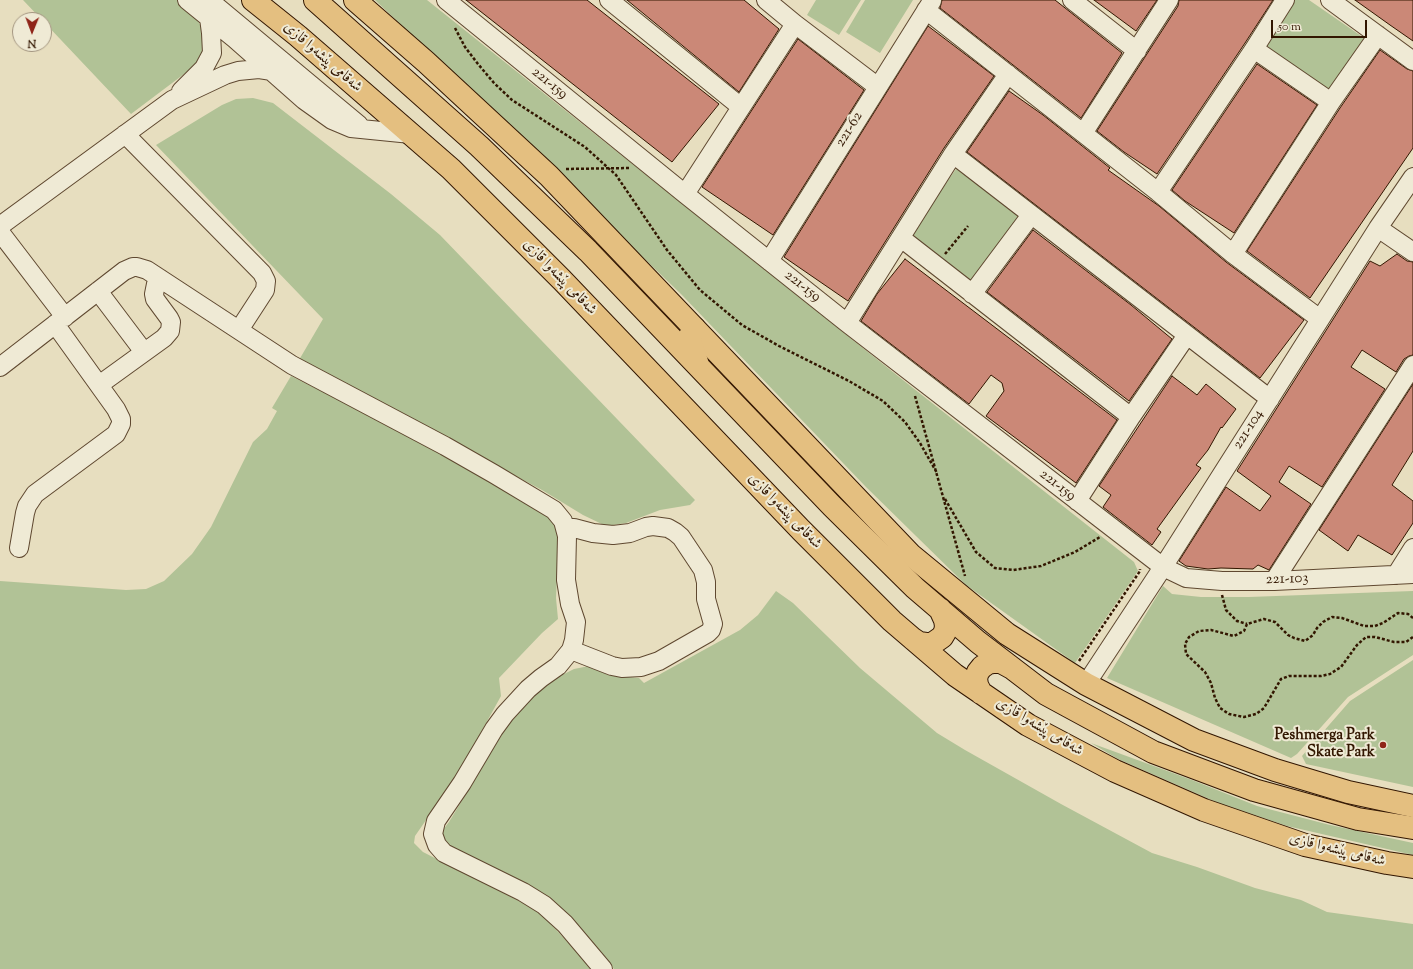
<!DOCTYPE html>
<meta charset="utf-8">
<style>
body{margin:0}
#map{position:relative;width:1413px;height:969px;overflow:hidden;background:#e7debf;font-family:"Sorts Mill Goudy",serif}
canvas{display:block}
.north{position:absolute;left:12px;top:12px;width:40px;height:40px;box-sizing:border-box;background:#efead5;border:1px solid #a39580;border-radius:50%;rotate:181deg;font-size:11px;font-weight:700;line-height:16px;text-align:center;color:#321600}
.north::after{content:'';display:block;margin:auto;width:14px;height:18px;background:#8f2418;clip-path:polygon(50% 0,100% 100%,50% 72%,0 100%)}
.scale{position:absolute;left:1271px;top:20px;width:96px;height:18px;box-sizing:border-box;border:2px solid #321600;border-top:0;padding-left:5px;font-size:12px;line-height:14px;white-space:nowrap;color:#321600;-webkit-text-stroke:3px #efead5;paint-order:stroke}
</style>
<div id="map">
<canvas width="1413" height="969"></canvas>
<div class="north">N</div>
<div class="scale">50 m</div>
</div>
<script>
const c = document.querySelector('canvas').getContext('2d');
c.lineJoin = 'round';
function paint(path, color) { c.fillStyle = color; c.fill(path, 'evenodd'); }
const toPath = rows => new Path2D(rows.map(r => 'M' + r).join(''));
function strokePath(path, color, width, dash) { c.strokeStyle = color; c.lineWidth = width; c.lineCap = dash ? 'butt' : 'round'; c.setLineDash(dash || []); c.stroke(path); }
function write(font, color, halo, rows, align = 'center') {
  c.font = font + ' "Sorts Mill Goudy",Amiri,serif'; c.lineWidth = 4; c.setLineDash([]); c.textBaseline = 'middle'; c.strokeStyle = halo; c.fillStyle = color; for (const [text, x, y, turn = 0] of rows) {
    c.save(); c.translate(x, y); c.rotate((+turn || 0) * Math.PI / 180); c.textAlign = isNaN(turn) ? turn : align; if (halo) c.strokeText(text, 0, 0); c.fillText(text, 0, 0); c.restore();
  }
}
paint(toPath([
 [23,0,177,0,198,21,203,30,204,59,131,114,44,22,44,20,42,20],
 [375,0,427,0,913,388,1134,562,1138,571,1075,663,966,585,866,487,681,294],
 [816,0,861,0,839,35,807,15],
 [865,0,913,0,880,53,846,32],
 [1295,0,1309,0,1367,40,1330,93,1263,45],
 [253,98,273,103,391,194,440,235,695,500,690,505,660,510,626,523,606,526,583,515,542,490,299,360,323,319,156,145,222,105,236,99],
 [956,169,1022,215,973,284,907,238],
 [291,376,387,424,474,470,547,514,553,521,559,531,556,598,558,619,542,633,499,678,501,696,458,774,415,836,414,843,423,852,521,902,542,914,592,969,0,969,0,581,126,590,146,589,164,581,192,554,211,527,253,442,267,429,277,411,272,408],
 [1163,586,1172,594,1201,597,1249,597,1413,591,1413,655,1348,697,1297,754,1291,758,1107,678],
 [776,591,793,603,860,668,937,733,965,750,1061,804,1152,853,1197,867,1255,888,1301,900,1327,912,1413,924,1413,969,614,969,593,945,454,849,444,841,442,831,449,822,510,721,548,682,574,669,589,666,608,675,639,678,644,683,740,630,758,615],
 [1413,660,1413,787,1306,764,1302,756,1350,701],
 [1091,743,1192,780,1257,806,1330,825,1413,843,1413,855,1287,826,1216,802,1118,759]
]), '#b1c296');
const building = toPath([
 [466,0,587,0,719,104,672,162,466,0],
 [627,0,744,0,779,29,739,92,627,0],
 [942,0,1055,0,1122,53,1081,118,940,8,942,0],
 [1094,0,1157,0,1136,31,1094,0],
 [1179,0,1273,0,1245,43,1157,174,1124,152,1097,131,1178,6,1179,0],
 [1355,0,1413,0,1413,41,1390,25,1355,0],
 [928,26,994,76,944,148,848,301,784,257,928,26],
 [798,39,864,90,773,235,702,187,798,39],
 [1380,50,1407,69,1413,71,1413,148,1310,298,1247,251,1340,108,1380,50],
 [1257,64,1317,105,1234,233,1185,201,1172,190,1257,64],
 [1009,91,1043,115,1110,168,1108,170,1159,206,1226,262,1304,320,1260,378,967,152,1009,91],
 [1033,230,1131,305,1172,339,1129,401,987,292,1033,230],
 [1397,254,1407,261,1413,262,1413,355,1409,356,1404,359,1396,372,1362,350,1351,367,1385,389,1322,487,1289,466,1279,482,1311,504,1269,570,1258,565,1253,569,1221,568,1208,569,1186,566,1179,561,1226,487,1260,511,1271,496,1237,471,1370,261,1380,266,1397,254],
 [905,259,1117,420,1076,483,986,416,1004,391,1002,383,991,375,969,404,861,321,877,294,905,259],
 [1172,376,1197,395,1206,384,1236,409,1222,428,1221,427,1208,450,1196,465,1201,468,1157,529,1161,532,1152,545,1103,507,1111,495,1099,486,1172,376],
 [1413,384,1413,451,1392,485,1413,501,1413,523,1392,555,1358,535,1348,551,1319,530,1413,384]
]);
paint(building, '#cb8877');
strokePath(building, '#321600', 1);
const minor = toPath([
 [187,0,235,39,304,100,332,120,351,128,411,134],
 [209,0,359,125],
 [446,0,685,194,847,323,1163,567,1186,578,1222,581,1274,581,1413,574],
 [609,0,741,107],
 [766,0,795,24,878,87],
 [1072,0,1137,51],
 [1330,0,1413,61],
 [926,10,1158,192,1233,254,1320,319],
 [1254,49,1331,102],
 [181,91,204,68,212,53,211,33,209,18],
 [1084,132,1169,0],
 [125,134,262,273,266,281,265,290,239,330],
 [953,154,1270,399],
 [1158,192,1254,49,1285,0],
 [685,194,795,24],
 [0,226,172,100,225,75,238,71,259,69,272,71],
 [1378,228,1413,252],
 [0,232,65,317],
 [901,238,1131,417],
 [1233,254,1331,102,1378,35],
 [769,261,932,1],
 [98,291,144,352],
 [972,294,1031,215],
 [847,323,953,154,1008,74],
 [0,367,124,271,133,267,137,267,147,270,292,365,445,446,494,474,554,510,563,521,567,536,566,580,570,604,576,622,574,640,571,650,558,666,541,678,528,689,505,714,494,729,462,783,436,821,433,834,437,845,444,853,523,892,544,905,565,924,603,969],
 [99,385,164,338,170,331,171,322,169,318,155,299,154,294,156,284,161,279],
 [1077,501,1131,417,1187,335],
 [566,528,574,528,593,533,613,535,630,533,646,527,653,526,668,528,675,532,681,537,703,570,706,582,706,599,713,624,711,630,708,633,659,661,641,667,622,668,612,666,571,650],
 [19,548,25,513,27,506,35,494,116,434,121,424,121,419,116,409,55,324],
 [1396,575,1413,548],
 [1274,581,1413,365],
 [1086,684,1163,567,1378,228,1413,177]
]);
const major = toPath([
 [355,0,426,62,549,176,911,555,1007,634,1086,684,1194,740,1275,770,1348,792,1413,806]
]);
const highway = toPath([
 [253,0,298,36,451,169,562,280,801,530,892,621,955,675,1028,725,1115,771,1204,810,1305,845,1387,863,1413,867],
 [315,0,479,146,588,251,832,506,915,588,978,642,1046,694,1153,752,1254,790,1358,819,1413,828],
 [694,328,690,336,690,341,698,365],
 [913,639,919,643,926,644,932,644,942,637,945,632,946,626,945,620,940,609],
 [981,693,977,685,976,678,978,672,982,667,988,663,994,662,1001,662,1012,668]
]);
strokePath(minor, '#5f4830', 20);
strokePath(major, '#321600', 24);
strokePath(highway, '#321600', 24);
strokePath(toPath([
 [455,28,465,47,478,64,494,83,512,100,585,147,616,175,667,250,700,290,742,325,779,346,849,381,883,401,905,422,920,443,937,473],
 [566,169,629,168],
 [945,254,968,226],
 [915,396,965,576],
 [945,499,976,552,995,568,1013,570,1041,566,1075,552,1100,537],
 [1222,595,1226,610,1237,621,1247,624],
 [1413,618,1408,614,1398,613,1383,623,1375,626,1364,626,1342,618,1332,617,1323,622,1317,628,1313,635,1305,641,1294,638,1288,635,1275,622,1264,619,1247,624,1244,631,1234,636,1211,630,1199,631,1189,637,1185,644,1186,654,1205,672,1211,683,1215,698,1220,708,1229,714,1244,717,1256,714,1264,708,1281,679,1289,676,1321,676,1330,674,1341,667,1357,645,1366,637,1375,637,1394,642,1406,642,1413,637],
 [1079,661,1140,571,1140,569]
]), '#321600', 2.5, [3, 2]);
strokePath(minor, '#efead5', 18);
strokePath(major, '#e4bf80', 22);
strokePath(highway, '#e4bf80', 22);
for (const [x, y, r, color] of [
 [1383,745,4,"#8f2418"]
]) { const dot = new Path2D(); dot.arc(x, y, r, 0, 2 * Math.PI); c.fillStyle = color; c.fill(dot); strokePath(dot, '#efead5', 1.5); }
write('15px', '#321600', '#efead5', [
 ["شەقامی پێشەوا قازی",322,58,41],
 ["221-159",549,84,39],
 ["221-62",850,130,-58],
 ["شەقامی پێشەوا قازی",559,278,46],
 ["221-159",802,287,38],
 ["221-104",1249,430,-58],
 ["221-159",1057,486,38],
 ["شەقامی پێشەوا قازی",784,512,46],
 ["221-103",1287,580,-2],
 ["شەقامی پێشەوا قازی",1039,728,31],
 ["شەقامی پێشەوا قازی",1337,851,14]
]);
write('bold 15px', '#321600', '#efead5', [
 ["Peshmerga Park",1375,736],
 ["Skate Park",1375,753]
], 'right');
</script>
